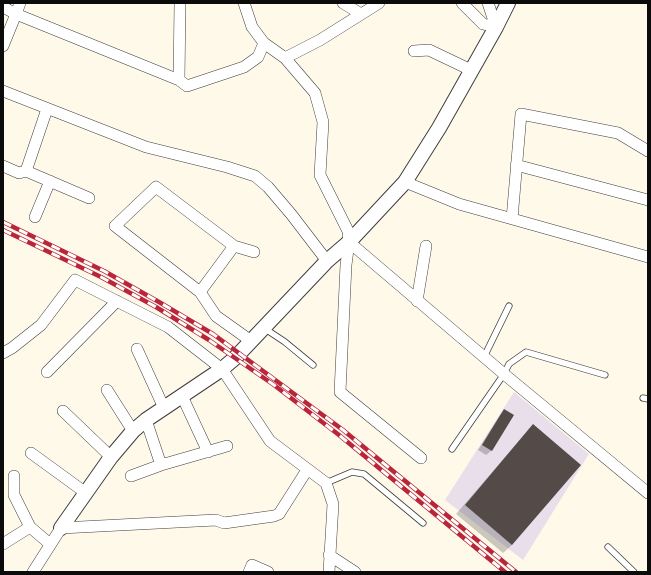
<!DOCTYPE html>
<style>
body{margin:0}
#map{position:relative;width:651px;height:575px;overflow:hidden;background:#fff9ea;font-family:"PT Serif",serif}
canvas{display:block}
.frame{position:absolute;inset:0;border:4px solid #0b0b0b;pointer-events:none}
</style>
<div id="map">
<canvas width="651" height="575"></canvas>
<div class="frame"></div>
</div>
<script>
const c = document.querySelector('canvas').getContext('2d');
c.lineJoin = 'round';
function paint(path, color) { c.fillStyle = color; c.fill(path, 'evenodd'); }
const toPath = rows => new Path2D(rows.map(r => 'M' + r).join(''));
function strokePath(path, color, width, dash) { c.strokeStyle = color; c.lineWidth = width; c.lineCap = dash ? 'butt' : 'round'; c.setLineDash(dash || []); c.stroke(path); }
paint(toPath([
 [514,392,589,454,523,560,445,500]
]), '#e8dfeb');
paint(toPath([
 [504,411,512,415,491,451,486,455,478,450,500,415],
 [525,434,512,545,503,553,456,514]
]), '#0003');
paint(toPath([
 [504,409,514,415,492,451,482,445],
 [533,424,581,465,512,545,465,505]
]), '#544b48');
const service = toPath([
 [264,328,285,342,313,365],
 [484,357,509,306],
 [643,398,648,399],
 [452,449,504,374,509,364,526,352,605,375],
 [326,483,352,472,364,474,423,523],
 [608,547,634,572]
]);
const minor = toPath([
 [244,3,252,27,264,43,285,58,315,93,323,122,320,175,348,231,349,242,346,265,340,392,421,458],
 [343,3,361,14],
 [462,3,483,24,496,27,488,3],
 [3,7,16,14,20,3],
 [3,46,16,14,179,80,187,86,244,67,258,57,264,43],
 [414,51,429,50,471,70],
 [285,58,320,40,379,3],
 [179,80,180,3],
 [3,91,146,147,227,167,255,176,268,187,291,214,327,261],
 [516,165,648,200],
 [3,166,19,173,26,171,47,109],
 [26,171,89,198],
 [405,182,459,204,648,257],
 [35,217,50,181],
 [512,219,521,114,618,133,648,151],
 [349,242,504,374,648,493],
 [200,292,234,246],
 [417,301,426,246],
 [251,341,216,316,200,292,115,226,156,187,234,246,254,252],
 [137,349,164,408],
 [3,353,12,348,41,325,75,280,168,327,222,369,270,441,326,483,333,504,329,572],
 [47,372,117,301],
 [107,390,133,431],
 [182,396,208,452],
 [63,411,111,457],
 [146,420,161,465],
 [31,453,86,493],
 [14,476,14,495,30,527,50,544],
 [131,476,161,465,227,446],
 [3,544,30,527],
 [329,555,355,572],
 [33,572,61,528,216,520,224,523,274,516,279,514,307,470],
 [249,572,252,565,268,572]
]);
const tertiary = toPath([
 [61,528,111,457,133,431,146,420,222,369,235,358,327,261,349,242,405,182,439,128,496,27,508,3]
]);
strokePath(service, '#3e3e3e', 7);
strokePath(minor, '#3e3e3e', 12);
strokePath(tertiary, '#3e3e3e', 16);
strokePath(service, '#fff', 5.5);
strokePath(minor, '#fff', 11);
strokePath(tertiary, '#fff', 14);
const rail = toPath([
 [3,222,104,271,159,302,213,334,343,430,516,572],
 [3,230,101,277,156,307,209,340,274,385,339,435,505,572]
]);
strokePath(rail, '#b9263b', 4.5);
strokePath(rail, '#fff', 3, [9]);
</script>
